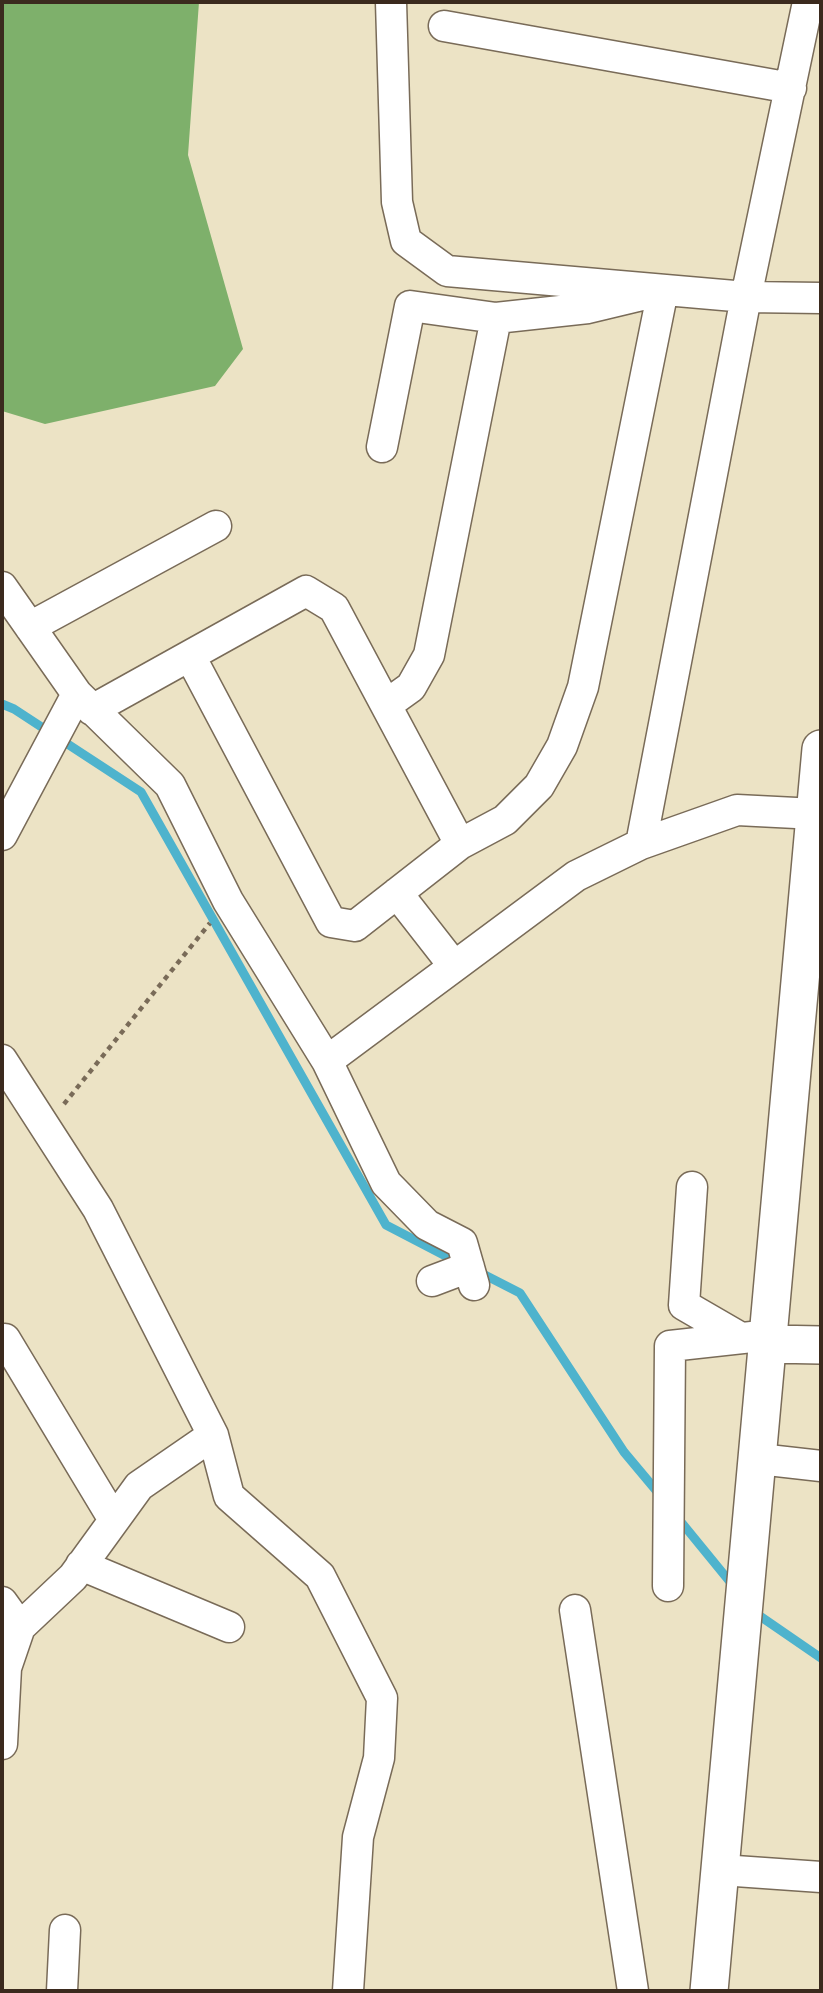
<!DOCTYPE html>
<style>
body{margin:0}
#map{position:relative;width:823px;height:1993px;overflow:hidden;background:#ece3c5;font-family:Dekko,sans-serif}
canvas{display:block}
.frame{position:absolute;inset:0;border:4px solid #3b2a1e;pointer-events:none}
</style>
<div id="map">
<canvas width="823" height="1993"></canvas>
<div class="frame"></div>
</div>
<script>
const c = document.querySelector('canvas').getContext('2d');
c.lineJoin = 'round';
function paint(path, color) { c.fillStyle = color; c.fill(path, 'evenodd'); }
const toPath = rows => new Path2D(rows.map(r => 'M' + r).join(''));
function strokePath(path, color, width, dash) { c.strokeStyle = color; c.lineWidth = width; c.lineCap = dash ? 'butt' : 'round'; c.setLineDash(dash || []); c.stroke(path); }
paint(toPath([
 [2,2,199,2,188,155,243,349,215,386,45,424,2,411]
]), '#7eb06b');
strokePath(toPath([
 [2,704,14,709,141,792,386,1225,461,1264],
 [477,1271,520,1293,624,1452,660,1495],
 [677,1517,735,1588],
 [754,1612,821,1658]
]), '#4eb3cd', 9);
const minor = toPath([
 [391,2,397,202,406,241,447,271,746,297,821,298],
 [444,26,791,88],
 [382,447,410,306,496,318],
 [2,587,77,694,170,785,228,901,327,1061,576,876,641,844,737,810,816,814],
 [30,627,216,526],
 [386,705,411,687,429,655,496,318,588,308,663,290,583,687,562,746,539,786,505,820,460,844],
 [92,710,306,591,334,608,460,844,355,926,331,922,190,656],
 [2,835,77,694],
 [641,844,746,297,808,2],
 [397,893,454,966],
 [2,1060,98,1209,213,1435,229,1496,320,1576,382,1698,379,1758,358,1837,348,1991],
 [327,1061,386,1183,427,1225,462,1243,474,1285],
 [692,1187,684,1305,741,1338],
 [432,1281,469,1267],
 [5,1339,114,1520],
 [759,1459,821,1466],
 [81,1565,229,1627],
 [668,1586,670,1346,770,1335],
 [2,1602,20,1627,73,1577,139,1486,213,1435],
 [575,1610,633,1991],
 [2,1744,6,1668,20,1627],
 [721,1870,821,1877],
 [62,1991,65,1930]
]);
const tertiary = toPath([
 [770,1344,821,1345],
 [709,1991,821,749]
]);
strokePath(minor, '#796b58', 33);
strokePath(tertiary, '#796b58', 40);
strokePath(toPath([
 [64,1104,210,923]
]), '#796b58', 4.5, [5, 5]);
strokePath(minor, '#fff', 30);
strokePath(tertiary, '#fff', 37);
</script>
